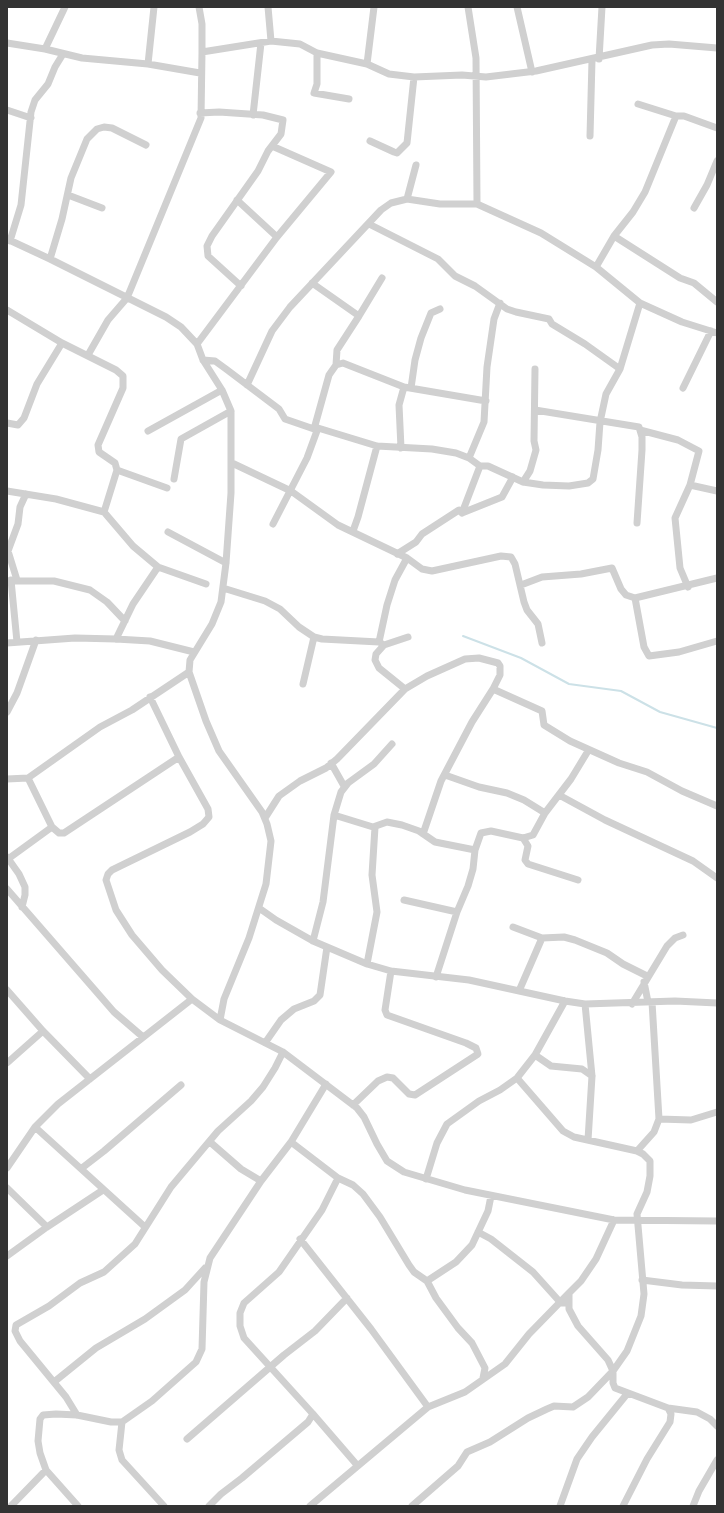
<!DOCTYPE html>
<style>
body{margin:0}
#map{position:relative;width:724px;height:1513px;overflow:hidden;background:#fff;font-family:"Source Sans 3",sans-serif}
canvas{display:block}
.frame{position:absolute;inset:0;border:8px solid #333;pointer-events:none}
</style>
<div id="map">
<canvas width="724" height="1513"></canvas>
<div class="frame"></div>
</div>
<script>
const c = document.querySelector('canvas').getContext('2d');
c.lineJoin = 'round';
const toPath = rows => new Path2D(rows.map(r => 'M' + r).join(''));
function strokePath(path, color, width, dash) { c.strokeStyle = color; c.lineWidth = width; c.lineCap = dash ? 'butt' : 'round'; c.setLineDash(dash || []); c.stroke(path); }
strokePath(toPath([
 [463,636,521,658,569,684,621,691,660,712,717,728]
]), '#cce1e7', 2);
strokePath(toPath([
 [268,7,271,41],
 [468,7,476,58,477,204],
 [517,7,532,72],
 [7,43,45,49,82,58,148,64,200,73],
 [45,49,65,7],
 [202,52,271,41,300,44,317,53,367,64,389,74,414,77,462,75,486,77,536,71,652,45,669,44,717,48],
 [317,53,317,84,314,93,349,99],
 [599,59,602,7],
 [148,64,154,7],
 [367,64,374,7],
 [638,104,676,116,684,116,717,128],
 [7,110,31,118],
 [200,113,219,112,263,115,283,120,281,134,268,151,258,171,212,236,207,246,208,256,241,286],
 [253,115,261,43],
 [590,136,592,60],
 [370,141,394,152,397,153,407,143,414,77],
 [68,195,102,208],
 [407,199,416,165],
 [237,200,277,237],
 [694,208,707,185,717,161],
 [369,224,438,259,455,276,475,286,507,309,516,312,549,319,552,324,585,344,620,369],
 [614,236,680,278,694,283,717,302],
 [7,239,50,259,166,317,181,327,197,344,203,360,222,390,231,411,231,493,226,563,221,602,212,624,190,660,189,672,206,721,219,751,262,812,267,824,271,841,266,884,249,938,224,999,220,1020],
 [10,241,21,205,31,112,35,100,48,84,55,67,63,54],
 [50,259,62,219,71,178,87,139,97,129,104,127,112,128,146,145],
 [596,267,614,236,633,212,645,192,676,116],
 [312,283,359,316,382,278],
 [7,310,62,343,116,370,123,376,123,388,98,445,99,452,115,463,117,470,104,512],
 [197,344,277,237,331,172,272,146],
 [88,355,108,320,127,298,201,118,202,52,202,24,199,7],
 [203,360,215,361,226,369,279,409,285,419,314,429,318,428,377,446,432,449,456,453,469,458,480,466,488,466,523,482,543,485,569,486,588,483,593,479,598,450,600,422,606,394,620,369,640,303],
 [336,365,337,350,359,316],
 [247,385,272,331,290,307,381,210,391,203,407,199,440,204,477,204,541,233,596,267,640,303,682,322,717,333],
 [411,388,415,360,421,338,431,313,440,309],
 [683,388,711,331],
 [535,410,639,427,642,437,642,450,637,523],
 [7,423,18,425,24,418,37,384,62,343],
 [314,429,329,375,336,365,343,363,404,387,486,401],
 [640,430,678,440,699,451,690,485,675,518,680,568,688,587],
 [148,431,222,390],
 [401,448,399,405,404,387],
 [469,458,484,422,487,367,494,319,500,303],
 [232,463,291,491,338,525,407,558,422,569,432,571,501,556,511,557,515,564,524,602,527,610,538,624,542,643],
 [117,470,167,488],
 [174,479,181,439,231,411],
 [523,482,530,471,536,450,534,441,535,369],
 [690,485,717,491],
 [7,491,56,499,104,512,133,546,158,567,133,604,116,639],
 [462,513,502,497,513,477],
 [273,524,307,458,318,428],
 [353,531,358,517,377,446],
 [168,532,226,563],
 [397,554,416,542,422,534,459,510,462,513,480,466],
 [158,567,206,584],
 [11,580,17,642],
 [17,580,8,551,18,524,20,507,26,494],
 [7,581,54,581,90,590,107,602,125,621],
 [521,585,542,577,581,574,612,568,621,589,626,595,635,598,717,578],
 [223,588,265,601,280,609,299,627,314,637,322,639,379,642],
 [635,598,644,647,649,656,679,652,717,641],
 [7,643,75,638,116,639,150,641,194,652],
 [384,645,408,637],
 [303,684,314,637],
 [405,689,379,668,375,660,376,654,384,645,379,642,387,605,395,580,407,558],
 [493,689,542,711,544,725,570,741,619,763,647,772,682,791,717,806],
 [150,697,179,757,208,809,209,817,203,824,190,832,112,870,108,874,106,880,116,910,132,935,162,970,192,999,220,1020,283,1052,357,1108,364,1117,377,1144,387,1161,404,1172,465,1190,614,1220,717,1221],
 [7,712,17,693,36,640],
 [331,763,344,786],
 [445,775,479,787,507,793,524,800,545,813],
 [28,778,52,827,59,833,64,833,179,757],
 [7,779,28,778,100,727,132,710,189,672],
 [559,795,605,820,693,861,717,878],
 [334,815,373,827,387,822,402,825,419,831,435,842,475,850],
 [265,818,279,796,300,781,326,768,337,759,405,689,427,676,465,659,479,658,498,663,500,666,500,675,493,689,472,722,441,781,423,834],
 [523,838,528,846,525,860,528,864,578,880],
 [7,857,19,874,25,887,25,895,22,907],
 [8,859,52,827],
 [7,889,114,1012,143,1037],
 [404,900,457,912],
 [259,908,276,920,313,941,367,964,391,971,469,980,565,1001,585,1004,675,1001,717,1003],
 [513,927,542,938,564,937,575,940,607,953,623,964,647,976],
 [313,941,323,902,334,815,341,792,348,783,374,764,392,744],
 [367,964,377,912,372,875,375,827],
 [436,977,457,912,468,886,473,869,475,850,481,833,491,831,523,838,533,835,545,813,571,779,588,751],
 [644,982,648,1002],
 [7,990,43,1031,90,1079],
 [519,991,542,938],
 [585,1004,592,1076,588,1140],
 [632,1004,667,946,675,938,683,935],
 [265,1043,281,1020,294,1009,314,1001,320,995,327,947],
 [535,1055,551,1066,582,1069,592,1076],
 [7,1063,43,1031],
 [353,1105,378,1081,387,1077,393,1078,409,1094,415,1095,478,1054,476,1048,466,1043,387,1015,385,1010,391,971],
 [659,1119,691,1120,717,1112],
 [35,1127,145,1227],
 [210,1142,241,1169,261,1181],
 [291,1142,338,1178,353,1185,363,1194,380,1217,409,1265,414,1272,427,1281,436,1298,458,1328,472,1343,485,1368,483,1378],
 [637,1151,654,1132,659,1119,652,1002],
 [7,1168,35,1127,58,1104,192,999],
 [82,1168,104,1151,181,1085],
 [338,1178,322,1210,279,1272,244,1303,240,1313,240,1326,244,1338,313,1414,357,1465],
 [426,1179,437,1143,447,1124,479,1101,500,1090,517,1078,535,1055,565,1001],
 [7,1188,47,1227],
 [614,1220,596,1259,581,1281,569,1293,569,1309,578,1326,608,1360,613,1371,613,1383,615,1388,668,1408,671,1414,670,1422,647,1459,623,1506],
 [478,1232,491,1239,533,1272,560,1302,564,1303],
 [300,1239,371,1329,428,1407],
 [7,1256,47,1227,103,1190],
 [642,1280,682,1285,717,1286],
 [427,1281,456,1262,472,1245,488,1211,491,1196],
 [54,1382,96,1348,145,1319,185,1290,205,1268],
 [668,1408,697,1412,710,1419,717,1426],
 [77,1415,66,1397,20,1341,15,1331,16,1325,49,1306,80,1283,104,1272,135,1244,171,1187,218,1131,251,1101,263,1087,275,1068,283,1052],
 [122,1422,119,1450,122,1460,164,1506],
 [187,1439,284,1355,315,1331,347,1298],
 [11,1506,46,1470],
 [78,1506,46,1470,40,1453,38,1441,40,1419,43,1415,56,1414,77,1415,111,1422,122,1422,152,1401,196,1362,202,1349,204,1282,210,1258,261,1181,291,1142,326,1084],
 [209,1506,221,1494,242,1478,308,1422,313,1414],
 [310,1506,428,1407,465,1392,505,1364,529,1334,569,1293],
 [412,1506,458,1466,467,1452,490,1442,528,1418,547,1409,554,1406,573,1407,588,1397,613,1371,627,1351,641,1316,644,1294,637,1214,647,1192,650,1176,650,1161,643,1154,637,1151,574,1137,563,1131,517,1078],
 [560,1506,577,1459,592,1437,627,1394],
 [693,1506,699,1491,717,1460]
]), '#d0d0d0', 7);
</script>
